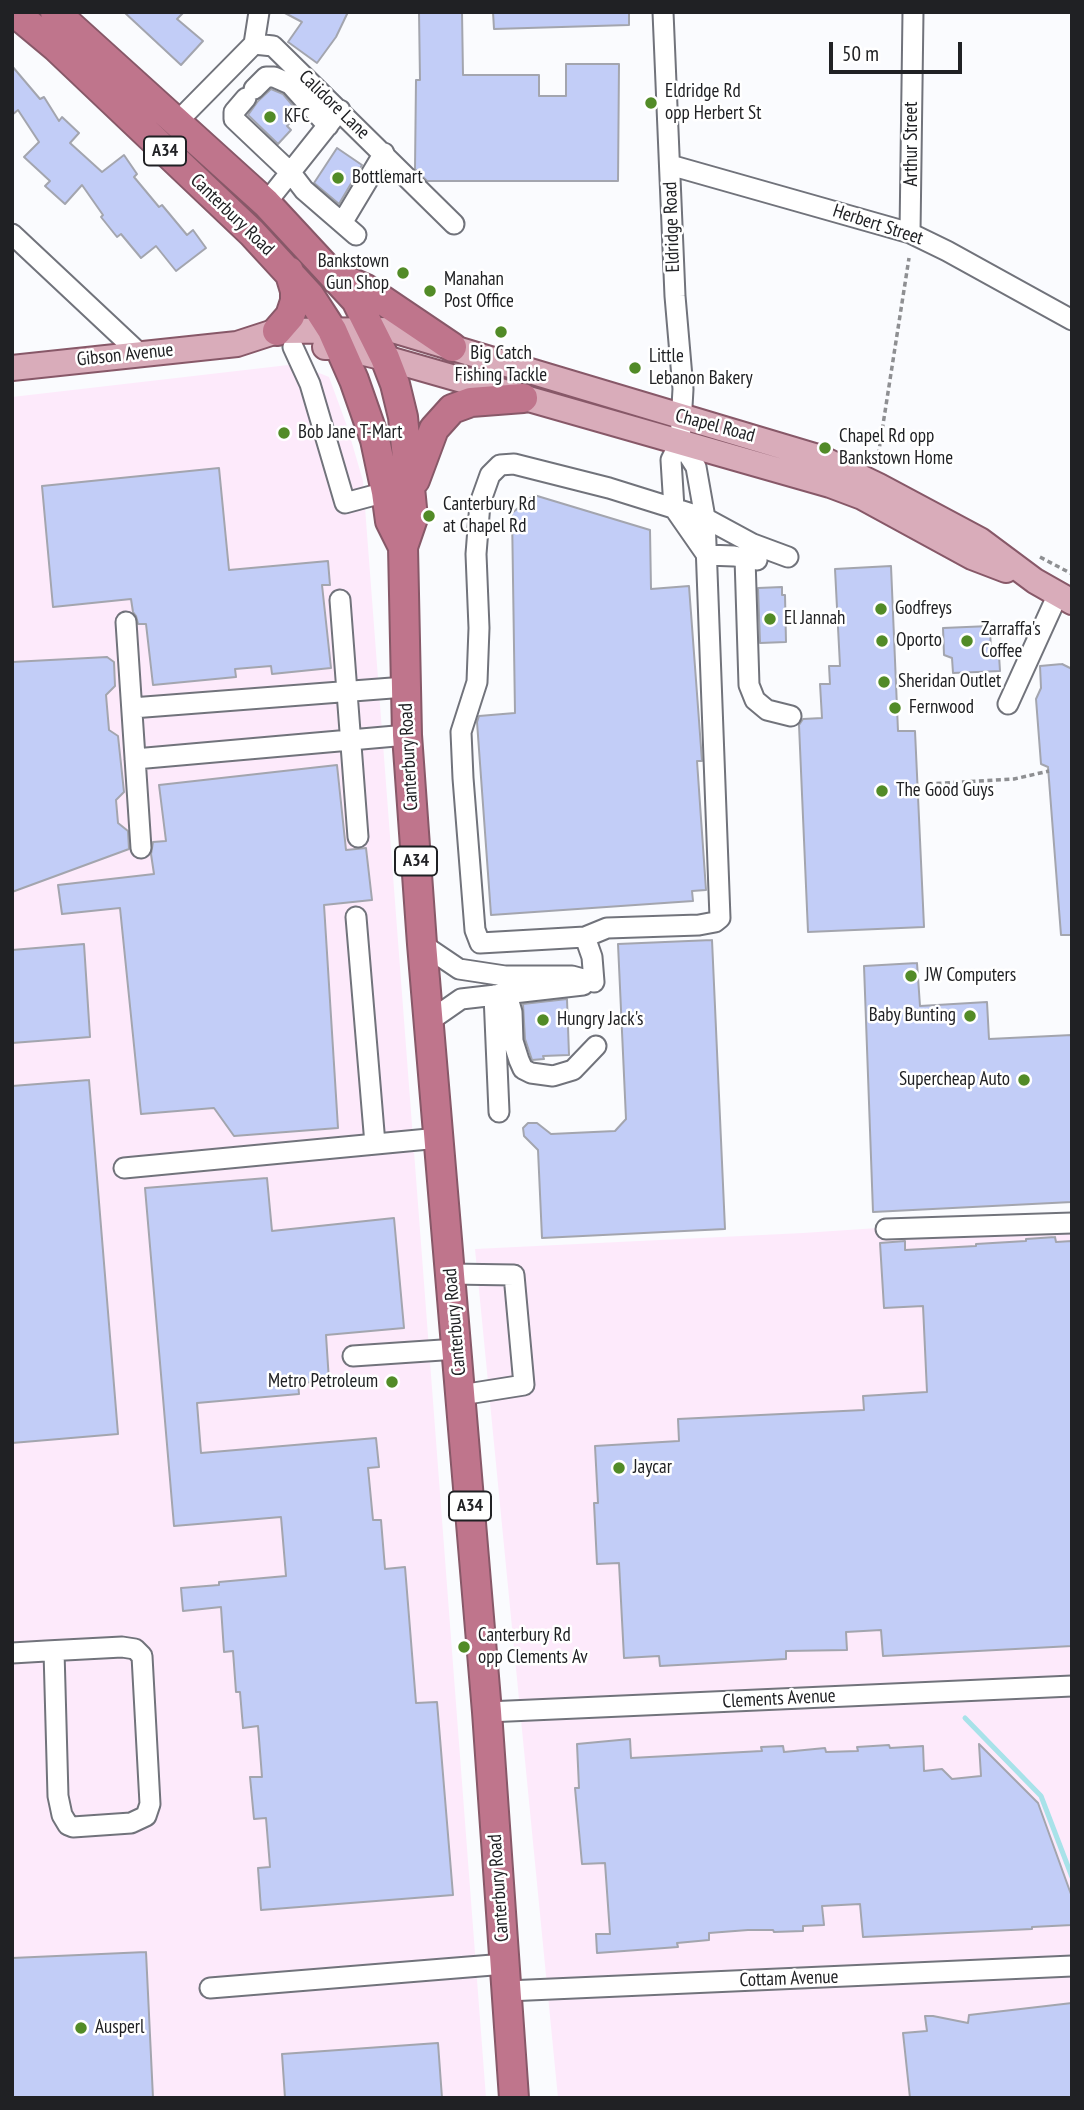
<!DOCTYPE html>
<style>
body{margin:0}
#map{position:relative;width:1084px;height:2110px;overflow:hidden;background:#fafbfe;font-family:"PT Sans Narrow",sans-serif}
canvas{display:block}
.frame{position:absolute;inset:0;border:14px solid #202124;pointer-events:none}
.scale{position:absolute;left:829px;top:42px;width:133px;height:32px;box-sizing:border-box;border:4px solid #202124;border-top:0;padding-left:9px;font-size:21px;line-height:24px;white-space:nowrap;color:#202124;-webkit-text-stroke:5px #fff;paint-order:stroke}
</style>
<div id="map">
<canvas width="1084" height="2110"></canvas>
<div class="frame"></div>
<div class="scale">50 m</div>
</div>
<script>
const c = document.querySelector('canvas').getContext('2d');
c.lineJoin = 'round';
function paint(path, color) { c.fillStyle = color; c.fill(path, 'evenodd'); }
const toPath = rows => new Path2D(rows.map(r => 'M' + r).join(''));
function strokePath(path, color, width, dash) { c.strokeStyle = color; c.lineWidth = width; c.lineCap = dash ? 'butt' : 'round'; c.setLineDash(dash || []); c.stroke(path); }
function write(font, color, halo, rows, align = 'center') {
  c.font = font + ' "PT Sans Narrow",sans-serif'; c.lineWidth = 5; c.setLineDash([]); c.textBaseline = 'middle'; c.strokeStyle = halo; c.fillStyle = color; for (const [text, x, y, turn = 0] of rows) {
    c.save(); c.translate(x, y); c.rotate((+turn || 0) * Math.PI / 180); c.textAlign = isNaN(turn) ? turn : align; if (halo) c.strokeText(text, 0, 0); c.fillText(text, 0, 0); c.restore();
  }
}
paint(toPath([
 [297,364,329,377,347,426,363,481,486,2098,12,2098,12,397],
 [1072,1215,1072,2098,558,2098,475,1249,803,1233]
]), '#fdeafb');
strokePath(toPath([
 [965,1718,1041,1796,1072,1877]
]), '#a8e2e9', 5);
const building = toPath([
 [124,12,184,12,177,19,203,41,181,65,124,12],
 [283,12,348,12,336,37,317,63,288,42,302,22,283,12],
 [419,12,462,12,463,75,539,75,539,96,566,96,566,64,619,64,618,181,427,181,415,169,416,80,420,80,419,12],
 [493,12,629,12,629,25,494,29,493,12],
 [12,66,40,99,44,97,59,121,62,117,79,133,70,143,102,172,124,155,137,174,134,177,159,207,162,205,187,235,193,230,206,248,176,271,156,246,141,258,121,234,117,237,101,217,103,215,82,185,65,204,45,186,50,181,24,157,39,142,18,110,12,115,12,66],
 [271,89,283,94,299,113,287,126,291,130,278,144,248,115,258,101,271,89],
 [337,148,362,165,339,204,314,183,337,148],
 [219,468,229,570,328,561,330,585,322,585,331,668,272,674,271,666,235,669,236,677,153,685,146,624,138,624,136,616,133,612,131,599,53,607,42,486,219,468],
 [534,495,650,530,651,589,689,586,702,761,697,761,706,890,692,891,693,901,491,915,477,722,479,716,515,713,512,513,534,495],
 [891,566,898,731,915,731,924,927,808,932,799,725,803,719,822,718,820,684,830,684,829,666,840,666,835,569,891,566],
 [782,587,782,595,785,595,786,642,760,643,758,588,782,587],
 [990,626,991,653,999,655,1000,671,953,673,952,658,944,655,943,628,990,626],
 [107,657,114,662,115,686,106,695,109,730,118,736,124,792,116,800,118,823,128,831,129,849,12,892,12,662,107,657],
 [1062,664,1072,669,1072,935,1061,935,1048,767,1041,764,1036,699,1041,688,1040,666,1062,664],
 [337,765,346,850,366,848,372,900,324,905,338,1128,234,1136,214,1108,141,1114,120,908,62,914,58,885,154,874,151,854,153,842,166,841,159,785,337,765],
 [712,940,725,1229,542,1238,538,1150,524,1136,523,1128,528,1123,537,1123,551,1134,615,1131,626,1119,618,944,712,940],
 [84,944,90,1037,12,1043,12,950,84,944],
 [917,963,920,1006,987,1002,989,1039,1072,1035,1072,1202,873,1212,864,966,917,963],
 [567,999,569,1055,543,1056,544,1059,532,1060,525,1039,523,1004,567,999],
 [89,1080,118,1434,12,1443,12,1086,89,1080],
 [267,1178,272,1231,394,1218,404,1328,326,1335,329,1381,298,1383,299,1394,197,1403,201,1453,376,1438,379,1467,368,1468,373,1520,381,1520,385,1569,405,1567,416,1703,437,1702,453,1895,261,1910,258,1868,270,1867,266,1818,254,1819,250,1777,262,1777,258,1726,243,1728,240,1692,236,1692,233,1651,224,1652,221,1607,183,1611,181,1588,219,1585,219,1582,286,1576,281,1517,174,1526,145,1188,267,1178],
 [1055,1237,1056,1242,1072,1241,1072,1646,883,1656,881,1630,846,1632,847,1650,786,1651,786,1659,660,1666,659,1656,624,1658,619,1563,597,1564,594,1503,598,1503,595,1446,679,1441,678,1419,864,1410,863,1396,927,1392,923,1306,884,1308,880,1243,905,1241,905,1250,976,1246,976,1244,1026,1241,1026,1239,1055,1237],
 [630,1739,631,1758,762,1751,761,1747,783,1746,784,1752,825,1748,826,1752,858,1751,857,1747,889,1745,890,1748,923,1746,924,1771,942,1769,952,1779,981,1776,979,1744,1038,1803,1072,1897,1072,1925,1032,1927,1032,1929,863,1937,860,1904,822,1906,824,1925,803,1926,803,1931,774,1932,773,1930,748,1930,709,1933,709,1940,677,1943,678,1947,597,1953,596,1934,610,1934,605,1863,582,1864,575,1788,579,1788,577,1744,630,1739],
 [146,1952,153,2098,12,2098,12,1958,146,1952],
 [1072,2003,1072,2098,910,2098,903,2033,927,2031,925,2016,933,2016,968,2023,969,2015,1072,2003],
 [438,2043,442,2098,285,2098,282,2054,438,2043]
]);
paint(building, '#c2cdf7');
strokePath(building, '#a3a5ae', 2);
const minor = toPath([
 [663,12,675,296,683,389,680,442,671,460,674,508,706,554],
 [254,44,273,46,454,224],
 [254,89,266,77,274,77,290,84,328,126],
 [246,98,234,112,234,119,291,173,304,190,356,235],
 [177,122,254,44,259,12],
 [670,165,910,233,947,251,1072,320],
 [266,203,340,110],
 [342,223,384,153],
 [910,233,913,12],
 [12,234,140,354],
 [293,347,310,384,345,503,386,492],
 [706,555,734,556,757,560],
 [745,558,749,685,755,700,767,710,791,716],
 [340,600,358,837],
 [126,622,141,848],
 [1008,704,1058,594],
 [132,708,405,687],
 [135,759,407,735],
 [356,917,375,1144],
 [585,937,607,928,699,925,715,922,720,918,705,518,696,467,680,442],
 [422,944,459,969,505,976,572,976,594,982],
 [594,982,592,957,585,937,480,943,475,930,463,778,461,732,477,682,479,628,476,554,480,503,490,475,500,465,514,464,609,488,705,518,753,544,788,557],
 [499,994,510,1005,512,1012,513,1041,519,1060,523,1069,531,1073,553,1076,573,1070,596,1046],
 [494,995,499,1112],
 [428,1022,461,999,583,985],
 [124,1168,439,1138],
 [886,1229,1072,1223],
 [451,1274,514,1275,524,1385,461,1395],
 [353,1356,457,1349],
 [12,1653,46,1651,122,1647,135,1649,142,1656,150,1804,146,1816,131,1823,73,1827,68,1825,62,1815,58,1796,54,1651],
 [487,1712,1072,1686],
 [210,1988,505,1964],
 [507,1991,1072,1966]
]);
const major = toPath([
 [325,347,339,347,385,358,830,485,862,497,972,557,1006,570],
 [12,368,237,344,277,331,393,330,821,458,879,486,980,540,1035,581,1072,602]
]);
const highway = toPath([
 [14,12,56,47,252,233,310,296,332,330,354,380,375,440,386,492,390,521,403,547],
 [55,12,266,203,356,300,385,358,395,384,403,417,413,518,403,547,407,735,422,944,487,1712,514,2098],
 [343,279,366,289,452,347],
 [277,331,290,316,295,301,295,291,289,271],
 [415,480,434,429,452,409,471,402,523,398]
]);
strokePath(minor, '#71737b', 23);
strokePath(major, '#875868', 28);
strokePath(highway, '#875868', 32);
strokePath(toPath([
 [877,463,909,258],
 [1040,557,1072,574],
 [928,784,1014,779,1049,771]
]), '#8e8f92', 3.5, [5, 3.5]);
strokePath(minor, '#fff', 19);
strokePath(major, '#d9acba', 24);
strokePath(highway, '#bf758c', 28);
for (const [x, y, r, color] of [
 [651,103,7,"#528b27"],
 [270,117,7,"#528b27"],
 [338,178,7,"#528b27"],
 [403,273,7,"#528b27"],
 [430,291,7,"#528b27"],
 [501,332,7,"#528b27"],
 [635,368,7,"#528b27"],
 [284,433,7,"#528b27"],
 [825,448,7,"#528b27"],
 [429,516,7,"#528b27"],
 [881,609,7,"#528b27"],
 [770,619,7,"#528b27"],
 [882,641,7,"#528b27"],
 [967,641,7,"#528b27"],
 [884,682,7,"#528b27"],
 [895,708,7,"#528b27"],
 [882,791,7,"#528b27"],
 [911,976,7,"#528b27"],
 [970,1016,7,"#528b27"],
 [543,1020,7,"#528b27"],
 [1024,1080,7,"#528b27"],
 [392,1382,7,"#528b27"],
 [619,1468,7,"#528b27"],
 [464,1647,7,"#528b27"],
 [81,2028,7,"#528b27"]
]) { const dot = new Path2D(); dot.arc(x, y, r, 0, 2 * Math.PI); c.fillStyle = color; c.fill(dot); strokePath(dot, '#fff', 2.5); }
for (const [x, y, w] of [
 [165,151,42],
 [416,861,42],
 [470,1506,42]
]) { const box = new Path2D(); box.roundRect(x - w / 2, y - 14.5, w, 29, 5); c.fillStyle = '#fff'; c.fill(box); strokePath(box, '#202124', 2); }
write('bold 18px', '#202124', null, [
 ["A34",165,151],
 ["A34",416,861],
 ["A34",470,1506]
]);
write('19px', '#202124', '#fff', [
 ["Eldridge Rd",665,92],
 ["opp Herbert St",665,114],
 ["KFC",284,117],
 ["Bottlemart",352,178],
 ["Bankstown",389,262,"right"],
 ["Gun Shop",389,284,"right"],
 ["Manahan",444,280],
 ["Post Office",444,302],
 ["Big Catch",501,354,"center"],
 ["Fishing Tackle",501,376,"center"],
 ["Little",649,357],
 ["Lebanon Bakery",649,379],
 ["Bob Jane T-Mart",298,433],
 ["Chapel Rd opp",839,437],
 ["Bankstown Home",839,459],
 ["Canterbury Rd",443,505],
 ["at Chapel Rd",443,527],
 ["Godfreys",895,609],
 ["El Jannah",784,619],
 ["Zarraffa's",981,630],
 ["Coffee",981,652],
 ["Oporto",896,641],
 ["Sheridan Outlet",898,682],
 ["Fernwood",909,708],
 ["The Good Guys",896,791],
 ["JW Computers",925,976],
 ["Baby Bunting",956,1016,"right"],
 ["Hungry Jack's",557,1020],
 ["Supercheap Auto",1010,1080,"right"],
 ["Metro Petroleum",378,1382,"right"],
 ["Jaycar",633,1468],
 ["Canterbury Rd",478,1636],
 ["opp Clements Av",478,1658],
 ["Ausperl",95,2028]
], 'left');
write('19px', '#202124', '#fff', [
 ["Calidore Lane",334,105,44],
 ["Arthur Street",912,144,-90],
 ["Canterbury Road",232,215,44],
 ["Herbert Street",878,225,18],
 ["Eldridge Road",672,227,-92],
 ["Gibson Avenue",125,355,-6],
 ["Chapel Road",715,426,15],
 ["Canterbury Road",409,757,-93],
 ["Canterbury Road",455,1322,-95],
 ["Clements Avenue",779,1699,-3],
 ["Canterbury Road",499,1888,-94],
 ["Cottam Avenue",789,1979,-2]
]);
</script>
